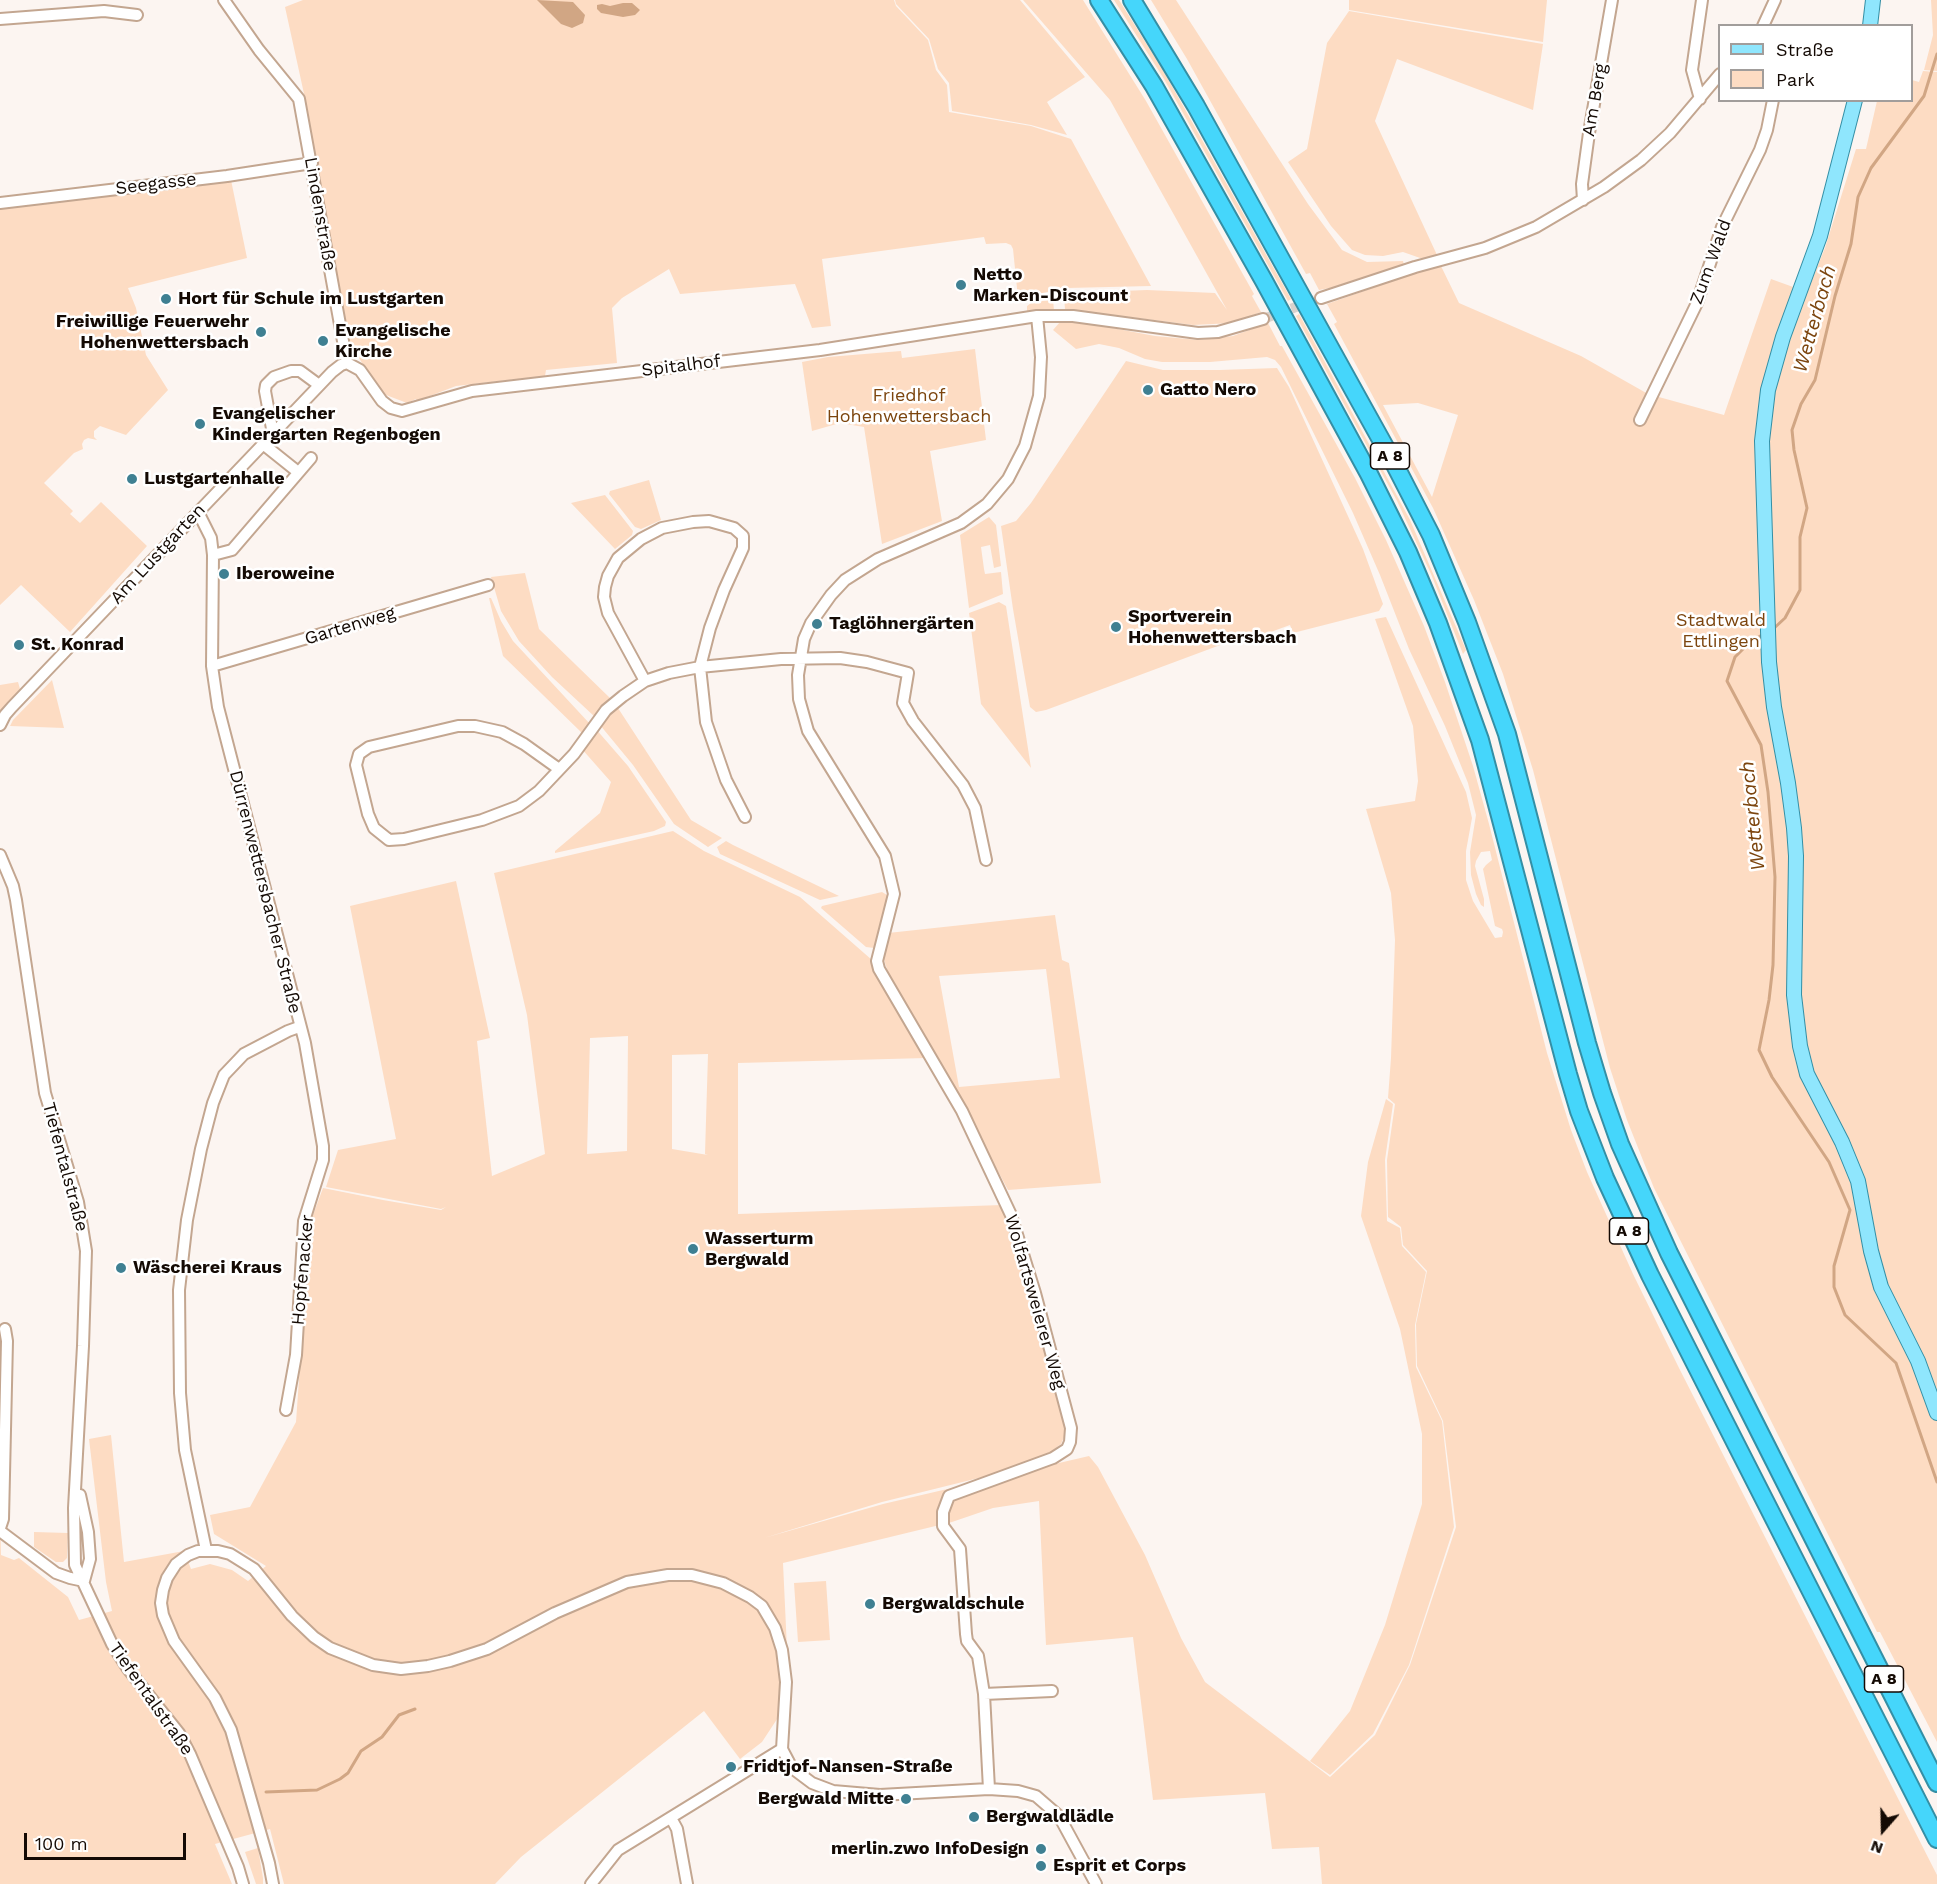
<!DOCTYPE html>
<meta charset="utf-8">
<style>
body{margin:0}
#map{position:relative;width:1937px;height:1884px;overflow:hidden;background:#fcf5f1;font-family:"Work Sans",sans-serif}
canvas{display:block}
.legend{position:absolute;left:1718px;top:24px;width:195px;height:78px;box-sizing:border-box;background:#fff;border:2px solid #a19d9b;margin:0;padding:8px 10px;list-style:none;font-size:18px;color:#140a04}
.legend li{display:flex;align-items:center;gap:12px;height:30px}
.legend b{width:30px;border:2px solid #a19d9b}
.north{position:absolute;left:1853px;top:1800px;width:60px;height:60px;-webkit-text-stroke:4px #fff;paint-order:stroke;rotate:200deg;font-size:16px;font-weight:700;line-height:24px;text-align:center;color:#140a04}
.north::after{content:'';display:block;margin:auto;width:21px;height:27px;background:#140a04;clip-path:polygon(50% 0,100% 100%,50% 72%,0 100%)}
.scale{position:absolute;left:24px;top:1833px;width:162px;height:27px;box-sizing:border-box;border:3px solid #140a04;border-top:0;padding-left:8px;font-size:18px;line-height:21px;white-space:nowrap;color:#140a04;-webkit-text-stroke:4px #fff;paint-order:stroke}
</style>
<div id="map">
<canvas width="1937" height="1884"></canvas>
<ul class="legend">
<li><b style="height:8px;background:#8fe6fd"></b>Straße</li>
<li><b style="height:16px;background:#fddcc3"></b>Park</li>
</ul>
<div class="north">N</div>
<div class="scale">100 m</div>
</div>
<script>
const c = document.querySelector('canvas').getContext('2d');
c.lineJoin = 'round';
function paint(path, color) { c.fillStyle = color; c.fill(path, 'evenodd'); }
const toPath = rows => new Path2D(rows.map(r => 'M' + r).join(''));
function strokePath(path, color, width, dash) { c.strokeStyle = color; c.lineWidth = width; c.lineCap = dash ? 'butt' : 'round'; c.setLineDash(dash || []); c.stroke(path); }
function write(font, color, halo, rows, align = 'center') {
  c.font = font + ' "Work Sans",sans-serif'; c.lineWidth = 5; c.setLineDash([]); c.textBaseline = 'middle'; c.strokeStyle = halo; c.fillStyle = color; for (const [text, x, y, turn = 0] of rows) {
    c.save(); c.translate(x, y); c.rotate((+turn || 0) * Math.PI / 180); c.textAlign = isNaN(turn) ? turn : align; if (halo) c.strokeText(text, 0, 0); c.fillText(text, 0, 0); c.restore();
  }
}
paint(toPath([
 [303,0,894,0,896,6,928,40,936,70,947,85,949,112,1031,126,1071,139,1151,286,1067,288,1018,298,1013,249,1011,245,1006,243,986,244,984,237,822,259,831,326,812,328,795,284,680,294,669,269,622,298,612,308,617,363,546,370,545,376,456,386,417,401,416,399,407,403,386,395,369,374,350,344,332,254,308,112,285,7],
 [895,0,1020,0,1085,77,1047,102,1067,135,1031,125,952,111,949,83,938,69,929,39,896,4],
 [1023,0,1083,0,1146,101,1254,294,1252,296,1261,312,1233,323,1193,325,1065,309,1064,297,1096,292,1147,290,1215,293,1227,310,1110,100],
 [1114,0,1119,0,1163,70,1291,299,1288,301,1164,79],
 [1151,0,1176,0,1308,204,1342,250,1367,262,1403,261,1404,265,1346,285,1319,290,1310,273,1306,274,1187,59],
 [1349,0,1547,0,1543,42,1349,10],
 [1931,0,1937,0,1937,71,1924,70,1933,35],
 [1349,11,1543,44,1533,110,1397,59,1375,121,1437,255,1423,259,1403,252,1383,256,1365,255,1352,250,1331,226,1288,162,1307,149,1327,43],
 [1923,71,1937,72,1937,1742,1880,1632,1877,1632,1654,1188,1627,1120,1610,1068,1533,770,1503,674,1474,600,1433,508,1334,324,1337,322,1327,304,1440,264,1459,303,1581,356,1648,394,1724,415,1771,279,1807,292,1825,248,1856,149,1866,149,1877,101,1912,100,1912,80,1919,82],
 [1418,403,1458,415,1432,497,1383,405],
 [231,180,247,258,128,288,136,308,146,355,168,390,126,435,100,426,94,431,94,437,97,440,88,438,84,440,82,444,83,449,74,453,44,483,73,511,70,514,80,523,101,502,147,546,70,632,21,585,0,605,0,207],
 [1053,299,1054,311,1027,313,1027,306,1031,303],
 [1299,314,1410,520,1466,650,1463,654,1431,574,1397,501,1296,316],
 [1060,322,1091,324,1155,336,1199,340,1233,336,1268,323,1280,346,1282,346,1355,478,1386,540,1424,626,1445,682,1473,766,1489,824,1547,1053,1571,1130,1587,1172,1633,1274,1679,1368,1937,1875,1937,1884,1322,1884,1319,1847,1272,1849,1265,1793,1153,1800,1133,1637,1046,1645,1039,1501,993,1508,952,1522,783,1563,787,1649,781,1713,762,1742,740,1759,704,1711,521,1857,495,1884,284,1884,270,1829,215,1844,232,1884,0,1884,0,1513,1,1555,14,1560,19,1558,68,1597,79,1620,112,1611,106,1582,89,1439,111,1435,124,1562,184,1551,191,1569,210,1564,232,1570,248,1581,266,1566,214,1534,210,1515,250,1507,296,1422,310,1223,323,1188,383,1200,441,1210,446,1207,441,1209,326,1187,338,1150,396,1139,350,906,456,881,490,1038,477,1041,492,1176,545,1154,527,1015,494,873,673,831,704,851,800,897,872,960,874,972,926,1058,738,1063,738,1214,1002,1205,1024,1272,1065,1422,1065,1435,1061,1444,1048,1454,1019,1468,882,1502,764,1538,883,1504,1089,1456,1098,1467,1145,1555,1181,1638,1205,1682,1330,1777,1375,1735,1410,1665,1456,1527,1443,1421,1417,1366,1416,1324,1427,1271,1403,1245,1401,1227,1388,1217,1387,1160,1395,1104,1388,1098,1391,1058,1395,940,1391,893,1366,809,1415,801,1418,781,1413,726,1375,619,1386,617,1466,792,1472,818,1466,851,1466,880,1473,901,1495,938,1502,937,1503,932,1502,929,1495,926,1483,869,1486,865,1492,860,1490,851,1481,852,1476,861,1475,866,1484,899,1484,907,1481,905,1476,894,1471,875,1470,852,1476,815,1468,783,1445,726,1409,649,1380,575,1353,513,1281,367,1275,360,1267,357,1210,362,1162,362,1145,359,1119,348,1099,344,1076,349,1053,330],
 [628,1036,627,1151,587,1154,590,1038],
 [708,1054,705,1154,708,1155,672,1149,672,1055],
 [975,349,986,440,930,451,942,521,882,544,864,427,840,423,812,431,802,362,828,357,901,351,902,358],
 [1126,361,1163,370,1220,370,1277,368,1289,387,1363,549,1383,604,1379,611,1293,633,1290,625,1238,644,1231,641,1046,710,1036,712,1030,707,1013,609,1001,526,1016,521,1031,503],
 [649,480,661,520,641,529,635,527,609,494,610,491],
 [605,495,633,531,632,535,615,549,571,503],
 [989,517,996,525,1001,566,994,568,990,545,981,547,984,569,985,574,1001,572,1003,594,969,608,960,535],
 [525,573,539,629,611,699,595,717,552,677,519,641,501,611,491,577],
 [489,598,491,598,501,621,513,641,590,724,582,733,503,656],
 [999,602,1006,606,1031,768,981,704,969,613],
 [52,680,64,728,10,726,13,720],
 [18,682,20,689,0,711,0,685],
 [616,705,691,820,722,838,708,847,674,824,633,765,600,725],
 [595,728,628,766,666,822,665,826,654,831,555,853,555,851,600,813,611,782,581,748],
 [726,841,733,845,839,896,820,900,720,854,717,847],
 [882,892,887,895,887,904,874,948,866,947,821,908,822,906],
 [1055,915,1062,960,1069,963,1101,1183,1008,1190,929,1043,892,984,884,960,888,933],
 [1046,969,1060,1078,959,1087,939,976],
 [1386,1099,1393,1104,1385,1160,1387,1221,1400,1228,1402,1246,1426,1272,1415,1325,1416,1367,1442,1421,1454,1527,1409,1665,1373,1734,1330,1775,1310,1761,1350,1711,1385,1625,1422,1504,1422,1434,1400,1329,1361,1216,1368,1162],
 [34,1532,68,1533,67,1558,63,1562,56,1562,34,1547],
 [826,1581,830,1640,798,1642,794,1583],
 [258,1848,263,1878,263,1884,256,1884,245,1852]
]), '#fddcc3');
paint(toPath([
 [537,0,573,2,585,15,583,23,572,28,561,24],
 [623,3,632,3,640,10,635,15,623,17,601,13,597,9,597,5,602,4,610,6]
]), '#d1a684');
strokePath(toPath([
 [1771,631,1785,618,1800,590,1800,537,1807,508,1794,450,1792,430,1801,404,1815,380,1835,296,1851,244,1858,197,1871,168,1924,96,1937,54],
 [1765,633,1748,644,1735,657,1727,681,1761,745,1768,792,1775,877,1773,965,1769,1000,1759,1050,1772,1077,1829,1162,1850,1210,1834,1266,1834,1287,1845,1315,1896,1363,1937,1482],
 [266,1792,317,1790,340,1779,348,1773,361,1751,382,1737,399,1715,415,1709]
]), '#d1a684', 3);
strokePath(toPath([
 [1263,319,1321,298]
]), '#d9d2cd', 10, [10, 5]);
const minor = toPath([
 [224,0,259,50,299,99,347,363],
 [0,19,104,11,137,15],
 [1763,26,1775,0],
 [1700,99,1692,70,1702,0],
 [1583,200,1582,184,1589,133,1612,0],
 [0,203,227,176,312,163],
 [1321,298,1415,267,1485,248,1536,227,1604,187,1641,160,1670,133,1720,74],
 [347,363,360,370,382,401,391,408,402,411,472,391,820,350,1037,316,1073,316,1198,333,1218,332,1263,319],
 [1640,420,1697,303,1722,227,1760,150,1767,130,1773,100],
 [273,434,265,391,266,385,274,377,291,371,300,371,319,385],
 [263,444,298,472],
 [198,512,211,538,213,555,212,666,218,707,305,1043,323,1146,323,1160,304,1221,296,1355,286,1410],
 [213,555,232,550,311,458],
 [212,666,488,585],
 [645,681,608,613,604,597,605,587,608,576,618,558,641,539,662,528,693,522,709,521,734,528,743,536,743,548,724,590,710,628,700,667,706,722,726,780,745,817],
 [0,725,5,715,12,707,332,372,341,365,347,363],
 [559,769,524,744,502,732,475,726,458,726,369,747,359,754,356,765,368,814,374,828,389,840,404,839,482,820,519,806,539,791,574,754,606,710,623,696,645,681,669,673,700,667,781,659,840,658,867,662,908,673,903,703,913,721,963,785,975,808,986,860],
 [0,855,13,886,16,900,45,1093,78,1202,86,1251,83,1346,74,1508,75,1565,112,1644,128,1669,179,1733,190,1754,238,1867,243,1884],
 [80,1495,88,1532,90,1559,84,1581],
 [0,1528,3,1519,7,1341,5,1329],
 [0,1531,56,1573,70,1578,84,1581],
 [206,1550,185,1450,180,1393,179,1290,187,1220,201,1149,213,1103,224,1075,244,1054,288,1031,299,1027],
 [984,1694,1052,1691],
 [782,1749,792,1768,812,1783,833,1791,880,1795,989,1789,1018,1791,1036,1796,1059,1816,1096,1884],
 [989,1789,984,1694,978,1656,967,1641,966,1634,960,1549,943,1526,943,1512,949,1496,1053,1458,1067,1449,1070,1442,1071,1428,1035,1293,1011,1215,962,1111,879,969,877,961,894,894,885,856,808,731,799,699,798,675,804,639,811,623,831,595,845,580,878,559,961,523,987,504,1008,479,1025,446,1039,396,1041,357,1037,316],
 [671,1818,677,1829,687,1884],
 [273,1884,269,1863,231,1730,215,1698,174,1641,163,1615,161,1603,163,1590,167,1578,176,1564,188,1555,198,1551,218,1551,230,1554,254,1569,292,1616,314,1637,330,1648,373,1665,401,1669,428,1666,450,1661,487,1649,555,1613,627,1582,668,1575,692,1575,723,1583,750,1597,762,1606,775,1628,782,1650,786,1682,782,1749],
 [591,1884,618,1850,782,1749]
]);
const major = toPath([
 [1870,26,1873,0],
 [1855,100,1820,236,1783,337,1768,390,1762,441,1769,662,1774,707,1788,783,1794,828,1796,856,1794,995,1800,1046,1807,1074,1842,1142,1858,1181,1871,1251,1881,1287,1918,1361,1937,1413]
]);
const highway = toPath([
 [1099,0,1154,86,1264,281,1369,474,1408,552,1438,623,1480,740,1568,1074,1579,1111,1605,1178,1650,1275,1937,1839],
 [1132,0,1196,106,1395,465,1431,535,1467,622,1507,734,1587,1043,1602,1093,1620,1144,1669,1253,1937,1783]
]);
strokePath(minor, '#c3a690', 14);
strokePath(major, '#348fa5', 16);
strokePath(highway, '#348fa5', 20);
strokePath(minor, '#fff', 10);
strokePath(major, '#8fe6fd', 14);
strokePath(highway, '#45d6fb', 16);
for (const [x, y, r, color] of [
 [961,285,6,"#3f8092"],
 [166,299,6,"#3f8092"],
 [261,332,6,"#3f8092"],
 [323,341,6,"#3f8092"],
 [1148,390,6,"#3f8092"],
 [200,424,6,"#3f8092"],
 [132,479,6,"#3f8092"],
 [224,574,6,"#3f8092"],
 [817,624,6,"#3f8092"],
 [1116,627,6,"#3f8092"],
 [19,645,6,"#3f8092"],
 [693,1249,6,"#3f8092"],
 [121,1268,6,"#3f8092"],
 [870,1604,6,"#3f8092"],
 [731,1767,6,"#3f8092"],
 [906,1799,6,"#3f8092"],
 [974,1817,6,"#3f8092"],
 [1041,1849,6,"#3f8092"],
 [1041,1866,6,"#3f8092"]
]) { const dot = new Path2D(); dot.arc(x, y, r, 0, 2 * Math.PI); c.fillStyle = color; c.fill(dot); strokePath(dot, '#fff', 2); }
for (const [x, y, w] of [
 [1390,456,39],
 [1629,1231,39],
 [1884,1679,39]
]) { const box = new Path2D(); box.roundRect(x - w / 2, y - 13, w, 26, 4.5); c.fillStyle = '#fff'; c.fill(box); strokePath(box, '#140a04', 1.5); }
write('bold 16px', '#140a04', null, [
 ["A 8",1390,456],
 ["A 8",1629,1231],
 ["A 8",1884,1679]
]);
write('18px', '#140a04', '#fff', [
 ["Am Berg",1595,100,-80],
 ["Seegasse",156,184,-7],
 ["Lindenstraße",320,214,80],
 ["Zum Wald",1711,262,-70],
 ["Spitalhof",681,366,-7],
 ["Am Lustgarten",158,554,-47],
 ["Gartenweg",350,626,-17],
 ["Dürrenwettersbacher Straße",265,892,76],
 ["Tiefentalstraße",65,1167,75],
 ["Hopfenacker",303,1270,-85],
 ["Wolfartsweierer Weg",1035,1302,74],
 ["Tiefentalstraße",151,1699,55]
]);
write('bold 18px', '#140a04', '#fff', [
 ["Netto",973,275],
 ["Marken-Discount",973,296],
 ["Hort für Schule im Lustgarten",178,299],
 ["Freiwillige Feuerwehr",249,322,"right"],
 ["Hohenwettersbach",249,343,"right"],
 ["Evangelische",335,331],
 ["Kirche",335,352],
 ["Gatto Nero",1160,390],
 ["Evangelischer",212,414],
 ["Kindergarten Regenbogen",212,435],
 ["Lustgartenhalle",144,479],
 ["Iberoweine",236,574],
 ["Sportverein",1128,617],
 ["Hohenwettersbach",1128,638],
 ["Taglöhnergärten",829,624],
 ["St. Konrad",31,645],
 ["Wasserturm",705,1239],
 ["Bergwald",705,1260],
 ["Wäscherei Kraus",133,1268],
 ["Bergwaldschule",882,1604],
 ["Fridtjof-Nansen-Straße",743,1767],
 ["Bergwald Mitte",894,1799,"right"],
 ["Bergwaldlädle",986,1817],
 ["merlin.zwo InfoDesign",1029,1849,"right"],
 ["Esprit et Corps",1053,1866]
], 'left');
write('18px', '#7c450e', '#fff', [
 ["Friedhof",909,396],
 ["Hohenwettersbach",909,417],
 ["Stadtwald",1721,621],
 ["Ettlingen",1721,642]
]);
write('italic 20px', '#7c450e', '#fff', [
 ["Wetterbach",1815,319,-74],
 ["Wetterbach",1753,816,-96]
]);
</script>
